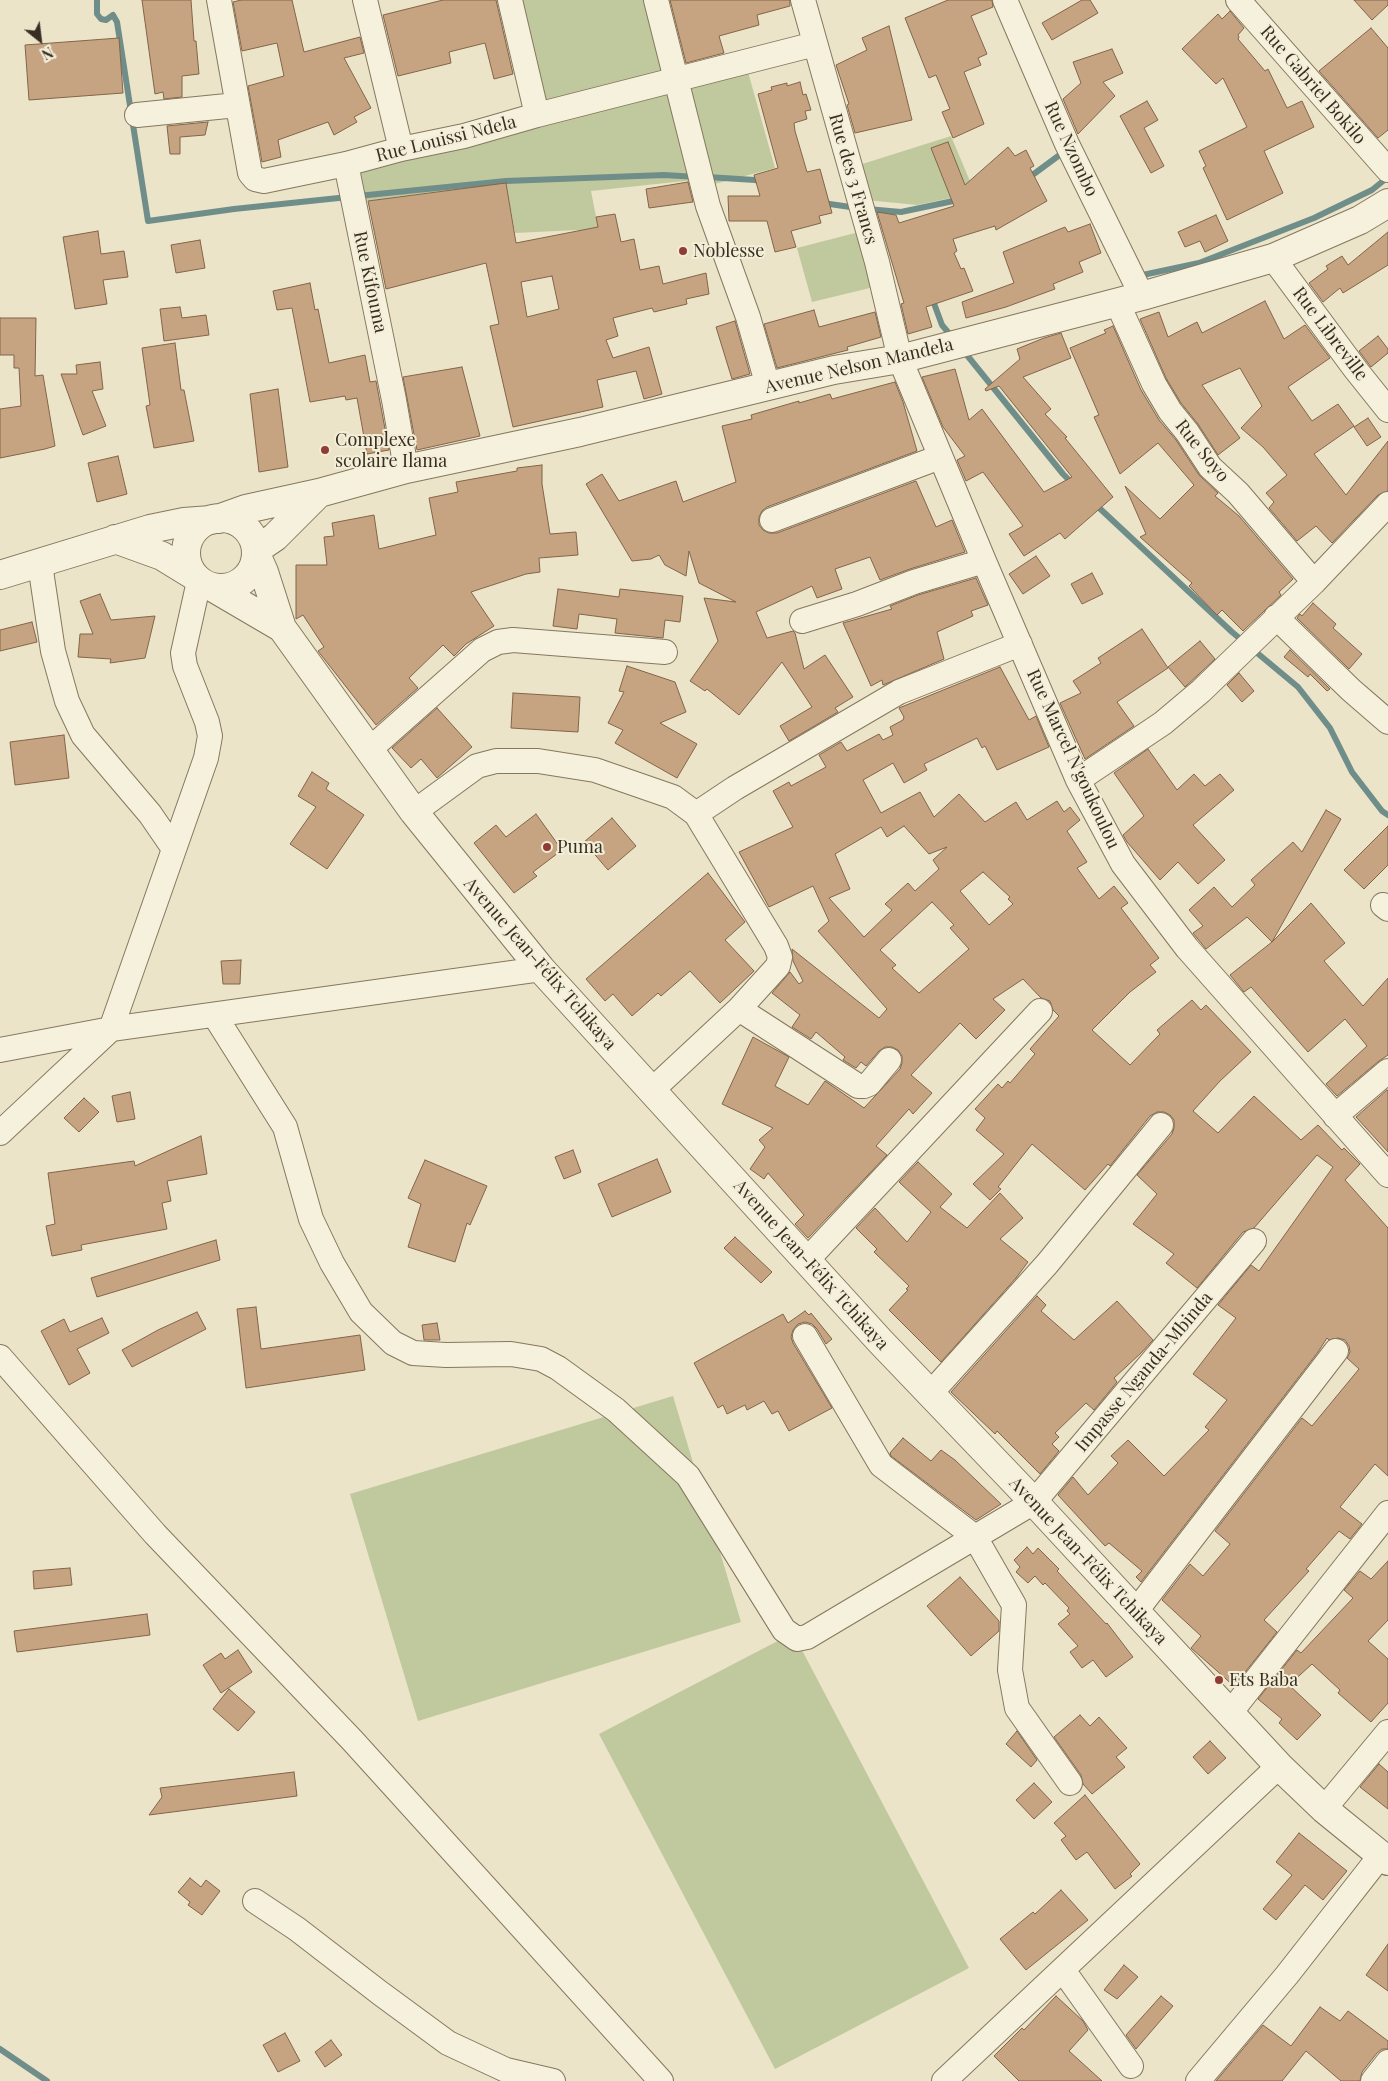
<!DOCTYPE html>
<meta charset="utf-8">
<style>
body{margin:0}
#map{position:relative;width:1388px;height:2081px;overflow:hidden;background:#ebe4c9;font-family:"Playfair Display",serif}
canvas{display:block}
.north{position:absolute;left:15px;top:15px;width:50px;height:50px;-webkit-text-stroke:4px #f3eed8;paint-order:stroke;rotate:151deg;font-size:14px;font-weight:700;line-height:20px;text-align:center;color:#382e21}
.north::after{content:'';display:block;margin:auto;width:18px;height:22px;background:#382e21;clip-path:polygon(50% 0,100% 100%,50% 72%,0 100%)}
</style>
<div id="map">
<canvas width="1388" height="2081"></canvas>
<div class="north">N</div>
</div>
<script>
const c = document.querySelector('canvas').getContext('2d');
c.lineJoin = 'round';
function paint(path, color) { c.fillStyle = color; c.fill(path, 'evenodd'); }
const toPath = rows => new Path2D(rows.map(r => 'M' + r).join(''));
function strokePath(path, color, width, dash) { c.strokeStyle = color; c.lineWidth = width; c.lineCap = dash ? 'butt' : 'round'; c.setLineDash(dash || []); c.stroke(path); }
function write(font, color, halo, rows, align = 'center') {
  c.font = font + ' "Playfair Display",serif'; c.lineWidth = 4; c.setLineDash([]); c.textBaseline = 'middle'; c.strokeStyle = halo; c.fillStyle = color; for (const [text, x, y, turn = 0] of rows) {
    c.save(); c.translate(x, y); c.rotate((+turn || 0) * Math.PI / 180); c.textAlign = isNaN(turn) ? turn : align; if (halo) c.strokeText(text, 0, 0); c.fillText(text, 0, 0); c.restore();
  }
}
paint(toPath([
 [518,0,649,0,667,71,541,103],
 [748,72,775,168,711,185,686,88],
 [671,92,694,180,591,191,600,237,580,240,578,230,515,233,506,183,358,202,352,172],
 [951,136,975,193,917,205,866,200,856,166],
 [859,232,874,287,812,302,797,248],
 [673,1396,741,1622,418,1721,350,1494],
 [793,1633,969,1968,775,2069,599,1734]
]), '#c0c99d');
strokePath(toPath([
 [97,0,97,14,101,19,106,20,113,15,117,22,148,221,234,209,348,197],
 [707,177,755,180,764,183],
 [1027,179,1065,151],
 [358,196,506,181,664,175,697,177],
 [823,203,857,208],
 [867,209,901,212,958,200],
 [1138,276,1199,263,1314,218,1372,190,1388,177],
 [932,298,942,325,952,337],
 [962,349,1063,474,1073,484],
 [1095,504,1232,632,1298,687,1330,728,1352,772,1382,811,1388,815],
 [0,2049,47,2081]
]), '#708e89', 6);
const building = toPath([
 [142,0,191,0,194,41,196,41,199,74,182,76,182,97,164,99,163,92,155,94,142,0],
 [241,0,292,0,304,52,360,37,364,53,344,58,371,108,354,117,357,122,334,135,328,122,278,140,281,157,262,162,248,86,284,76,277,43,242,51,233,2,241,0],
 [443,0,496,0,513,74,494,79,485,43,449,52,451,63,398,76,383,15,443,0],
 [670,0,790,0,790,6,757,15,759,25,719,36,724,53,686,63,670,0],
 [948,0,992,0,993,7,971,16,987,54,978,58,981,65,964,72,984,124,953,138,942,112,950,109,936,75,929,78,905,18,948,0],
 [1082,0,1090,0,1098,13,1052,40,1042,23,1082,0],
 [1354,0,1388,0,1388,5,1372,20,1354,0],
 [1230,11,1244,28,1238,35,1239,37,1238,39,1265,71,1268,69,1287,108,1302,101,1314,127,1264,151,1283,193,1227,220,1203,168,1206,166,1199,151,1247,127,1223,78,1216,84,1182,49,1218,14,1222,19,1230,11],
 [889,26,912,120,855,133,847,105,849,104,836,65,867,50,862,38,889,26],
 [1371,28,1388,48,1388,130,1378,138,1319,71,1371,28],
 [119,38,123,93,29,100,25,45,119,38],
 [1112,49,1123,73,1103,82,1115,96,1078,134,1063,99,1081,83,1073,62,1112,49],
 [800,82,803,95,806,94,811,110,805,111,807,119,794,123,795,131,807,172,820,169,832,213,819,216,821,223,791,231,796,247,775,252,767,221,729,221,728,196,760,196,754,175,778,168,758,94,772,90,771,87,787,83,787,86,800,82],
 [1147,101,1158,120,1144,128,1164,166,1151,173,1120,116,1147,101],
 [208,122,205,135,180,137,180,154,170,154,167,126,208,122],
 [948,142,965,185,1008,147,1015,156,1026,150,1034,166,1030,168,1047,201,996,230,995,226,953,239,957,251,954,253,961,269,964,268,973,291,926,307,932,327,908,334,901,304,904,303,877,212,896,215,899,223,954,206,931,148,948,142],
 [688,182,693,202,649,208,646,189,688,182],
 [506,183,516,243,598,227,596,217,615,214,621,242,634,239,640,270,659,266,663,284,706,273,709,294,686,299,687,304,654,312,652,308,613,318,618,336,606,340,613,358,649,347,662,394,644,399,636,371,597,380,603,407,513,427,490,326,499,324,486,263,386,289,368,201,506,183],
 [552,276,559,309,527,317,521,282,552,276],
 [1216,215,1228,241,1205,252,1200,241,1185,247,1178,232,1216,215],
 [1090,224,1101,253,1079,262,1083,272,1053,284,1055,289,1006,307,966,318,962,302,1014,283,1003,252,1065,227,1068,232,1090,224],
 [98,231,101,254,124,251,128,277,103,280,107,304,75,309,63,237,98,231],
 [1388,232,1388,265,1343,293,1340,288,1323,302,1309,283,1328,269,1326,266,1342,256,1348,265,1388,232],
 [200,240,205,268,176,273,171,245,200,240],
 [310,283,315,310,318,309,329,363,365,355,370,382,376,381,389,450,367,454,357,398,346,400,345,396,310,402,292,308,277,310,273,291,310,283],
 [1265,301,1284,339,1305,325,1330,358,1288,387,1312,421,1338,404,1354,426,1314,454,1346,495,1388,441,1388,491,1378,495,1332,543,1316,526,1297,541,1269,508,1274,502,1266,493,1287,475,1263,447,1241,428,1262,406,1240,368,1202,385,1240,438,1218,455,1198,424,1181,403,1166,378,1140,319,1159,312,1168,337,1197,322,1202,333,1265,301],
 [180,307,182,318,206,315,209,335,164,341,160,309,180,307],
 [814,310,819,327,875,312,881,337,847,347,848,350,777,368,764,324,814,310],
 [0,318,36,318,35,376,43,375,55,446,45,449,0,458,0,409,21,406,19,368,14,368,14,355,0,355,0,318],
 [735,321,750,374,732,379,716,327,735,321],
 [1113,326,1141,390,1159,420,1176,440,1199,475,1218,493,1215,496,1239,516,1293,579,1279,592,1281,595,1243,631,1222,610,1217,615,1189,586,1192,583,1140,537,1146,534,1125,486,1160,519,1194,485,1158,443,1120,474,1094,417,1099,415,1070,348,1106,333,1104,330,1113,326],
 [1061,333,1071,358,1023,377,1051,409,1045,414,1067,437,1065,438,1113,497,1065,539,1060,533,1024,556,1009,534,1023,526,983,472,966,481,957,460,965,456,943,427,922,377,955,369,969,420,982,409,1044,492,1072,477,999,386,986,391,985,389,1020,359,1017,349,1044,338,1061,333],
 [1378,336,1388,349,1388,353,1371,367,1359,351,1378,336],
 [175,343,181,390,184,390,194,441,154,448,146,406,150,405,142,348,175,343],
 [100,362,103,389,92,391,106,426,83,435,61,374,77,374,76,365,100,362],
 [462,367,480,436,417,450,403,377,462,367],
 [895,382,903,402,917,451,767,507,762,511,759,517,759,525,763,530,769,533,777,533,916,481,936,527,952,520,965,552,910,569,880,580,870,557,835,569,842,589,817,598,812,586,756,612,767,638,793,631,795,633,804,669,825,655,853,697,835,708,838,712,789,741,780,726,812,707,782,662,739,715,707,689,705,691,690,681,718,641,704,598,736,602,699,583,689,551,686,576,665,565,659,555,651,559,632,561,586,484,602,474,619,501,676,481,683,502,736,482,722,426,752,419,751,415,799,401,799,403,830,394,832,399,895,382],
 [278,389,288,467,259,472,250,394,278,389],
 [1368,418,1381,437,1367,446,1354,427,1368,418],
 [118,456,127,494,97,502,88,463,118,456],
 [542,465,542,484,550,534,576,532,578,555,539,558,540,572,526,574,471,592,494,626,466,644,454,656,443,645,409,678,418,688,376,725,318,651,324,647,303,615,296,619,296,565,327,565,324,537,334,536,332,523,374,515,379,549,436,535,429,498,458,492,456,482,517,471,517,468,542,465],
 [1036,556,1050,576,1023,594,1009,574,1036,556],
 [1092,573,1103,594,1082,604,1071,584,1092,573],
 [976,578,988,605,971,611,973,616,937,632,944,659,883,685,882,680,871,686,843,623,892,609,890,606,918,595,976,578],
 [558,589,619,597,620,589,683,596,680,622,665,620,663,638,615,633,617,619,579,614,577,629,553,626,558,589],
 [100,594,111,620,155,616,145,658,110,663,111,659,78,657,80,634,93,634,80,601,100,594],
 [1313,603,1336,624,1333,628,1362,654,1349,669,1297,618,1300,614,1302,616,1313,603],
 [32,622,37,642,0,651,0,630,32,622],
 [1142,629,1168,668,1117,702,1134,726,1085,759,1060,703,1081,693,1073,681,1101,663,1098,658,1142,629],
 [1200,641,1215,659,1185,687,1168,667,1200,641],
 [1290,650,1330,689,1327,691,1310,674,1308,677,1284,657,1290,650],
 [627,666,675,682,686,712,660,723,697,744,677,778,615,743,623,730,608,723,624,692,619,691,627,666],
 [1000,667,1029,720,1036,716,1049,747,997,770,985,746,982,748,977,738,924,764,927,770,904,783,893,763,863,780,881,813,920,792,934,817,959,794,985,822,1016,802,1027,820,1057,801,1064,812,1070,807,1080,820,1067,831,1087,862,1077,868,1099,899,1114,886,1128,903,1121,908,1159,958,1150,965,1156,972,1130,992,1092,1030,1130,1065,1160,1034,1157,1030,1192,1000,1201,1010,1206,1005,1251,1052,1220,1081,1193,1111,1218,1133,1254,1096,1301,1140,1318,1125,1342,1150,1344,1148,1360,1164,1345,1180,1388,1228,1388,1476,1375,1464,1340,1507,1362,1524,1350,1539,1339,1531,1306,1569,1309,1571,1264,1620,1277,1632,1234,1686,1191,1648,1201,1636,1162,1600,1190,1564,1203,1576,1230,1544,1215,1531,1302,1418,1312,1426,1359,1369,1347,1358,1350,1352,1349,1346,1345,1340,1338,1338,1329,1340,1327,1338,1318,1352,1141,1582,1136,1577,1142,1571,1109,1543,1105,1546,1058,1495,1073,1477,1088,1495,1118,1463,1111,1456,1128,1440,1164,1476,1209,1430,1205,1427,1227,1400,1193,1374,1236,1318,1218,1305,1251,1265,1259,1271,1333,1167,1317,1155,1254,1228,1243,1232,1197,1288,1166,1263,1174,1254,1133,1224,1157,1194,1137,1175,1172,1134,1174,1128,1174,1120,1170,1115,1164,1112,1157,1112,1150,1116,1110,1166,1108,1164,1085,1190,1032,1144,998,1187,1001,1189,990,1200,973,1184,1004,1154,976,1130,985,1118,975,1109,998,1084,1002,1088,1008,1081,1010,1083,1035,1054,1030,1049,1059,1016,1053,1010,1050,1001,1041,998,1023,979,993,999,1005,1010,976,1039,960,1023,911,1075,932,1093,913,1114,909,1109,876,1146,887,1155,808,1238,795,1224,804,1215,768,1173,764,1179,750,1169,765,1147,759,1140,773,1128,722,1104,753,1037,789,1057,775,1086,808,1105,825,1081,864,1108,900,1069,902,1063,902,1056,898,1050,892,1047,885,1047,879,1051,866,1066,861,1062,856,1068,843,1060,845,1057,816,1032,811,1039,792,1027,800,1015,772,993,790,972,799,984,803,981,793,961,792,949,879,1018,887,1009,818,931,829,921,813,886,769,907,739,852,793,827,773,791,789,782,791,786,826,767,819,755,841,742,847,751,879,734,883,740,893,735,890,727,903,720,904,717,899,708,1000,667],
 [904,826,929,854,947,847,933,860,939,869,915,891,908,883,885,904,892,910,864,937,829,898,850,889,835,854,881,827,887,837,904,826],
 [983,872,1010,897,1008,899,1013,904,989,925,960,891,983,872],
 [932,902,954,925,950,928,969,949,919,993,892,968,896,965,880,950,932,902],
 [1239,673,1254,691,1242,702,1227,685,1239,673],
 [513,693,580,697,578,732,511,728,513,693],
 [437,708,472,747,437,778,421,759,411,768,392,748,437,708],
 [64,735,69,778,15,785,10,742,64,735],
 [1148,749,1177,790,1194,774,1205,786,1220,774,1234,790,1193,825,1225,860,1198,884,1178,862,1160,880,1127,842,1123,835,1144,816,1114,773,1148,749],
 [312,772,329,783,326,789,364,815,327,869,290,844,316,807,298,796,312,772],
 [1326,810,1341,819,1272,942,1311,903,1345,943,1324,961,1363,1006,1388,978,1388,1055,1379,1061,1337,1096,1326,1084,1367,1046,1345,1019,1308,1052,1251,987,1244,992,1230,975,1272,942,1247,917,1206,949,1193,933,1203,926,1189,910,1214,887,1232,907,1255,885,1251,880,1293,842,1302,852,1326,810],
 [536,814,562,850,533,872,537,876,514,893,474,843,496,825,506,837,536,814],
 [612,818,636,846,608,870,584,842,612,818],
 [1388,826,1388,865,1364,889,1344,870,1388,826],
 [708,873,745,922,725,940,754,971,720,1003,690,971,661,996,658,993,632,1016,613,994,605,1001,586,979,708,873],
 [241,960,240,984,223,984,221,961,241,960],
 [1387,1090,1388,1091,1388,1152,1356,1117,1387,1090],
 [130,1092,135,1119,117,1122,112,1096,130,1092],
 [84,1098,99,1112,79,1132,64,1118,84,1098],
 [201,1136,207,1174,167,1181,171,1201,162,1203,167,1229,81,1245,82,1250,52,1256,46,1226,55,1224,48,1173,134,1161,135,1166,201,1136],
 [573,1150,581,1172,564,1179,555,1157,573,1150],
 [657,1159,671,1192,612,1217,598,1184,657,1159],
 [425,1160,487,1186,470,1225,467,1223,455,1262,408,1247,421,1204,408,1198,425,1160],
 [918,1162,952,1194,940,1207,967,1228,1000,1193,1023,1218,1000,1239,1028,1262,1016,1278,941,1362,889,1310,908,1290,906,1289,909,1286,874,1252,877,1249,856,1228,875,1208,907,1242,931,1212,899,1182,918,1162],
 [735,1237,772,1272,761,1283,724,1248,735,1237],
 [216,1240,220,1260,97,1297,91,1278,216,1240],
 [1037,1296,1046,1305,1041,1311,1074,1340,1117,1301,1153,1340,1141,1353,1114,1378,1117,1382,1094,1410,1086,1403,1055,1433,1059,1437,1052,1444,1059,1451,1040,1474,997,1431,995,1434,951,1392,1037,1296],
 [256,1307,261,1349,360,1335,365,1370,246,1388,237,1309,256,1307],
 [805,1311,809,1315,811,1313,832,1339,826,1344,817,1329,812,1324,805,1322,798,1324,793,1330,791,1337,793,1343,832,1408,789,1431,778,1411,772,1414,764,1401,747,1410,745,1405,727,1414,723,1405,718,1408,694,1363,783,1314,788,1323,805,1311],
 [197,1312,206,1329,132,1367,122,1350,158,1330,197,1312],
 [102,1318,109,1333,77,1349,90,1373,69,1385,41,1331,64,1319,70,1332,102,1318],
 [437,1323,440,1340,424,1340,422,1325,437,1323],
 [903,1438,931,1461,941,1450,955,1460,1001,1504,976,1520,891,1456,890,1453,903,1438],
 [1027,1547,1033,1554,1038,1548,1059,1569,1057,1571,1106,1624,1107,1623,1133,1657,1106,1677,1093,1660,1082,1668,1070,1652,1078,1646,1058,1624,1070,1614,1067,1611,1069,1608,1045,1583,1043,1585,1035,1576,1028,1583,1016,1572,1020,1567,1014,1560,1027,1547],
 [1388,1561,1388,1620,1368,1641,1388,1659,1388,1703,1371,1722,1338,1693,1340,1690,1312,1664,1289,1685,1321,1715,1297,1740,1279,1723,1282,1719,1258,1699,1297,1650,1301,1653,1353,1598,1344,1590,1360,1571,1371,1579,1388,1561],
 [70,1568,72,1585,34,1589,33,1571,70,1568],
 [960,1577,999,1621,999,1631,971,1656,927,1606,960,1577],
 [147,1614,150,1635,17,1652,14,1631,147,1614],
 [238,1650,252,1672,221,1693,203,1665,221,1653,225,1659,238,1650],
 [229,1689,255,1712,238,1731,213,1709,229,1689],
 [1080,1715,1090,1726,1099,1717,1127,1748,1116,1757,1125,1767,1092,1794,1083,1784,1081,1775,1054,1737,1080,1715],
 [1017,1731,1037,1760,1031,1767,1006,1744,1017,1731],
 [1210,1741,1226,1758,1208,1774,1193,1757,1210,1741],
 [1379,1764,1388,1772,1388,1809,1360,1787,1379,1764],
 [294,1772,297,1796,149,1815,162,1797,160,1788,294,1772],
 [1034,1783,1052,1802,1034,1819,1016,1800,1034,1783],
 [1085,1795,1140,1864,1130,1874,1132,1876,1115,1889,1087,1852,1076,1860,1061,1840,1066,1836,1054,1823,1085,1795],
 [1299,1833,1347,1871,1323,1900,1305,1885,1276,1920,1263,1909,1292,1875,1276,1862,1299,1833],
 [190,1878,201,1887,206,1880,220,1891,202,1915,188,1905,190,1902,178,1892,190,1878],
 [1061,1890,1088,1920,1026,1970,1000,1939,1033,1912,1035,1914,1061,1890],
 [1388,1944,1388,1991,1366,1975,1388,1944],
 [1124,1965,1138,1977,1117,1999,1104,1990,1124,1965],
 [1056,1996,1083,2021,1088,2030,1069,2051,1102,2081,1019,2081,994,2056,1022,2028,1024,2030,1056,1996],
 [1161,1996,1173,2006,1136,2049,1126,2035,1161,1996],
 [1320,2007,1340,2021,1348,2011,1388,2041,1388,2049,1382,2049,1377,2053,1362,2072,1360,2081,1341,2081,1306,2051,1282,2081,1216,2081,1263,2025,1291,2046,1320,2007],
 [285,2033,300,2061,278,2072,263,2045,285,2033],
 [331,2040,342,2055,325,2067,315,2052,331,2040]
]);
paint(building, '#c6a482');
strokePath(building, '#836447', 1);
const minor = toPath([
 [219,0,250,173,255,179,264,181,346,164,401,149,464,136,537,115,815,44],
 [365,0,401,149],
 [510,0,537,115],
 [656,0,708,206,748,317,768,386],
 [803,0,877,262,900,359,984,561,1078,780,1123,864,1187,948,1388,1175],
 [1005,0,1067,144,1142,296],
 [1238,0,1388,170],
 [137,115,237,105],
 [346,164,394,400,406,469],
 [1273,258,1356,370,1388,410],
 [1117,302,1154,384,1170,411,1187,432,1210,467,1238,493,1314,582],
 [772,520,940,457],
 [40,564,53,651,67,701,83,735,150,814,174,849],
 [1276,617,1351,690,1388,722],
 [802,621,857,604,914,582,984,561],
 [369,750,482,650,498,642,513,640,665,652],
 [1078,780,1163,723,1201,691,1314,582,1388,504],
 [414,812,477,766,496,761,538,761,595,770,673,797,696,814,776,946,780,957,778,966,739,1009,651,1091],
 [696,814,735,788,899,692,1020,644],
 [1383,905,1388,909],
 [739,1009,858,1086,864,1086,869,1084,889,1060],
 [215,1016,285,1127,311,1219,332,1263,361,1312,393,1343,413,1353,446,1355,511,1354,541,1359,558,1368,616,1410,688,1476,784,1630,797,1639,807,1637,1034,1502,1254,1241],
 [0,1050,111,1029,541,969],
 [1335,1116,1388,1071],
 [0,1133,111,1029,206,758,210,736,207,722,185,666,183,653,199,581],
 [807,1260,1040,1011],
 [805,1336,881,1465,975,1537,1014,1605,1010,1670,1017,1708,1070,1783],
 [0,1357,155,1534,352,1740,661,2081],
 [930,1394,1047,1264,1161,1125],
 [1136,1611,1336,1351],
 [1230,1713,1388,1513],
 [1324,1809,1388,1732],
 [255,1901,297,1929,380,1993,448,2043,506,2070,553,2081],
 [1063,1970,1131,2066],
 [944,2081,1279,1766],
 [1198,2081,1287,1975,1381,1855],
 [1373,2081,1388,2062]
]);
const tertiary = toPath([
 '186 553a35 35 0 1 1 70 0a35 35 0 1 1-70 0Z',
 [218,519,246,509,319,493,406,469,580,432,834,370,900,359,1142,296,1273,258,1360,220,1388,203],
 [115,539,162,556,193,575],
 [256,550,275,537,319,493],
 [256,554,264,572,282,628,414,812,541,969,880,1341,1034,1502,1279,1766,1324,1809,1388,1861],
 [0,575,150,529,184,522,211,520],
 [212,587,282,628]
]);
strokePath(minor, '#86775f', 26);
strokePath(tertiary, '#86775f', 30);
strokePath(minor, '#f6f1dc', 24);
strokePath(tertiary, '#f6f1dc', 28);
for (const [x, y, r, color] of [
 [683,251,5,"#903b34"],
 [325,450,5,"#903b34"],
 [547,847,5,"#903b34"],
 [1219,1680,5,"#903b34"]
]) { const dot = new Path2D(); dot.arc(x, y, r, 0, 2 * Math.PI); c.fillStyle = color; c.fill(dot); strokePath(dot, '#f3eed8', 2); }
write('18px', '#382e21', '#f3eed8', [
 ["Rue Gabriel Bokilo",1313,85,49],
 ["Rue Louissi Ndela",446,139,-14],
 ["Rue Nzombo",1071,149,65],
 ["Rue des 3 Francs",853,179,74],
 ["Rue Kifouma",370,282,78],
 ["Rue Libreville",1330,334,53],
 ["Avenue Nelson Mandela",859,366,-13],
 ["Rue Soyo",1202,451,51],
 ["Rue Marcel N'goukoulou",1073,759,65],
 ["Avenue Jean-Félix Tchikaya",540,964,49],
 ["Avenue Jean-Félix Tchikaya",811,1265,48],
 ["Impasse Nganda-Mbinda",1144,1372,-50],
 ["Avenue Jean-Félix Tchikaya",1088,1561,47]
]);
write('18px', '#382e21', '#f3eed8', [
 ["Noblesse",693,251],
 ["Complexe",335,440],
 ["scolaire Ilama",335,461],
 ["Puma",557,847],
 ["Ets Baba",1229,1680]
], 'left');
</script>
